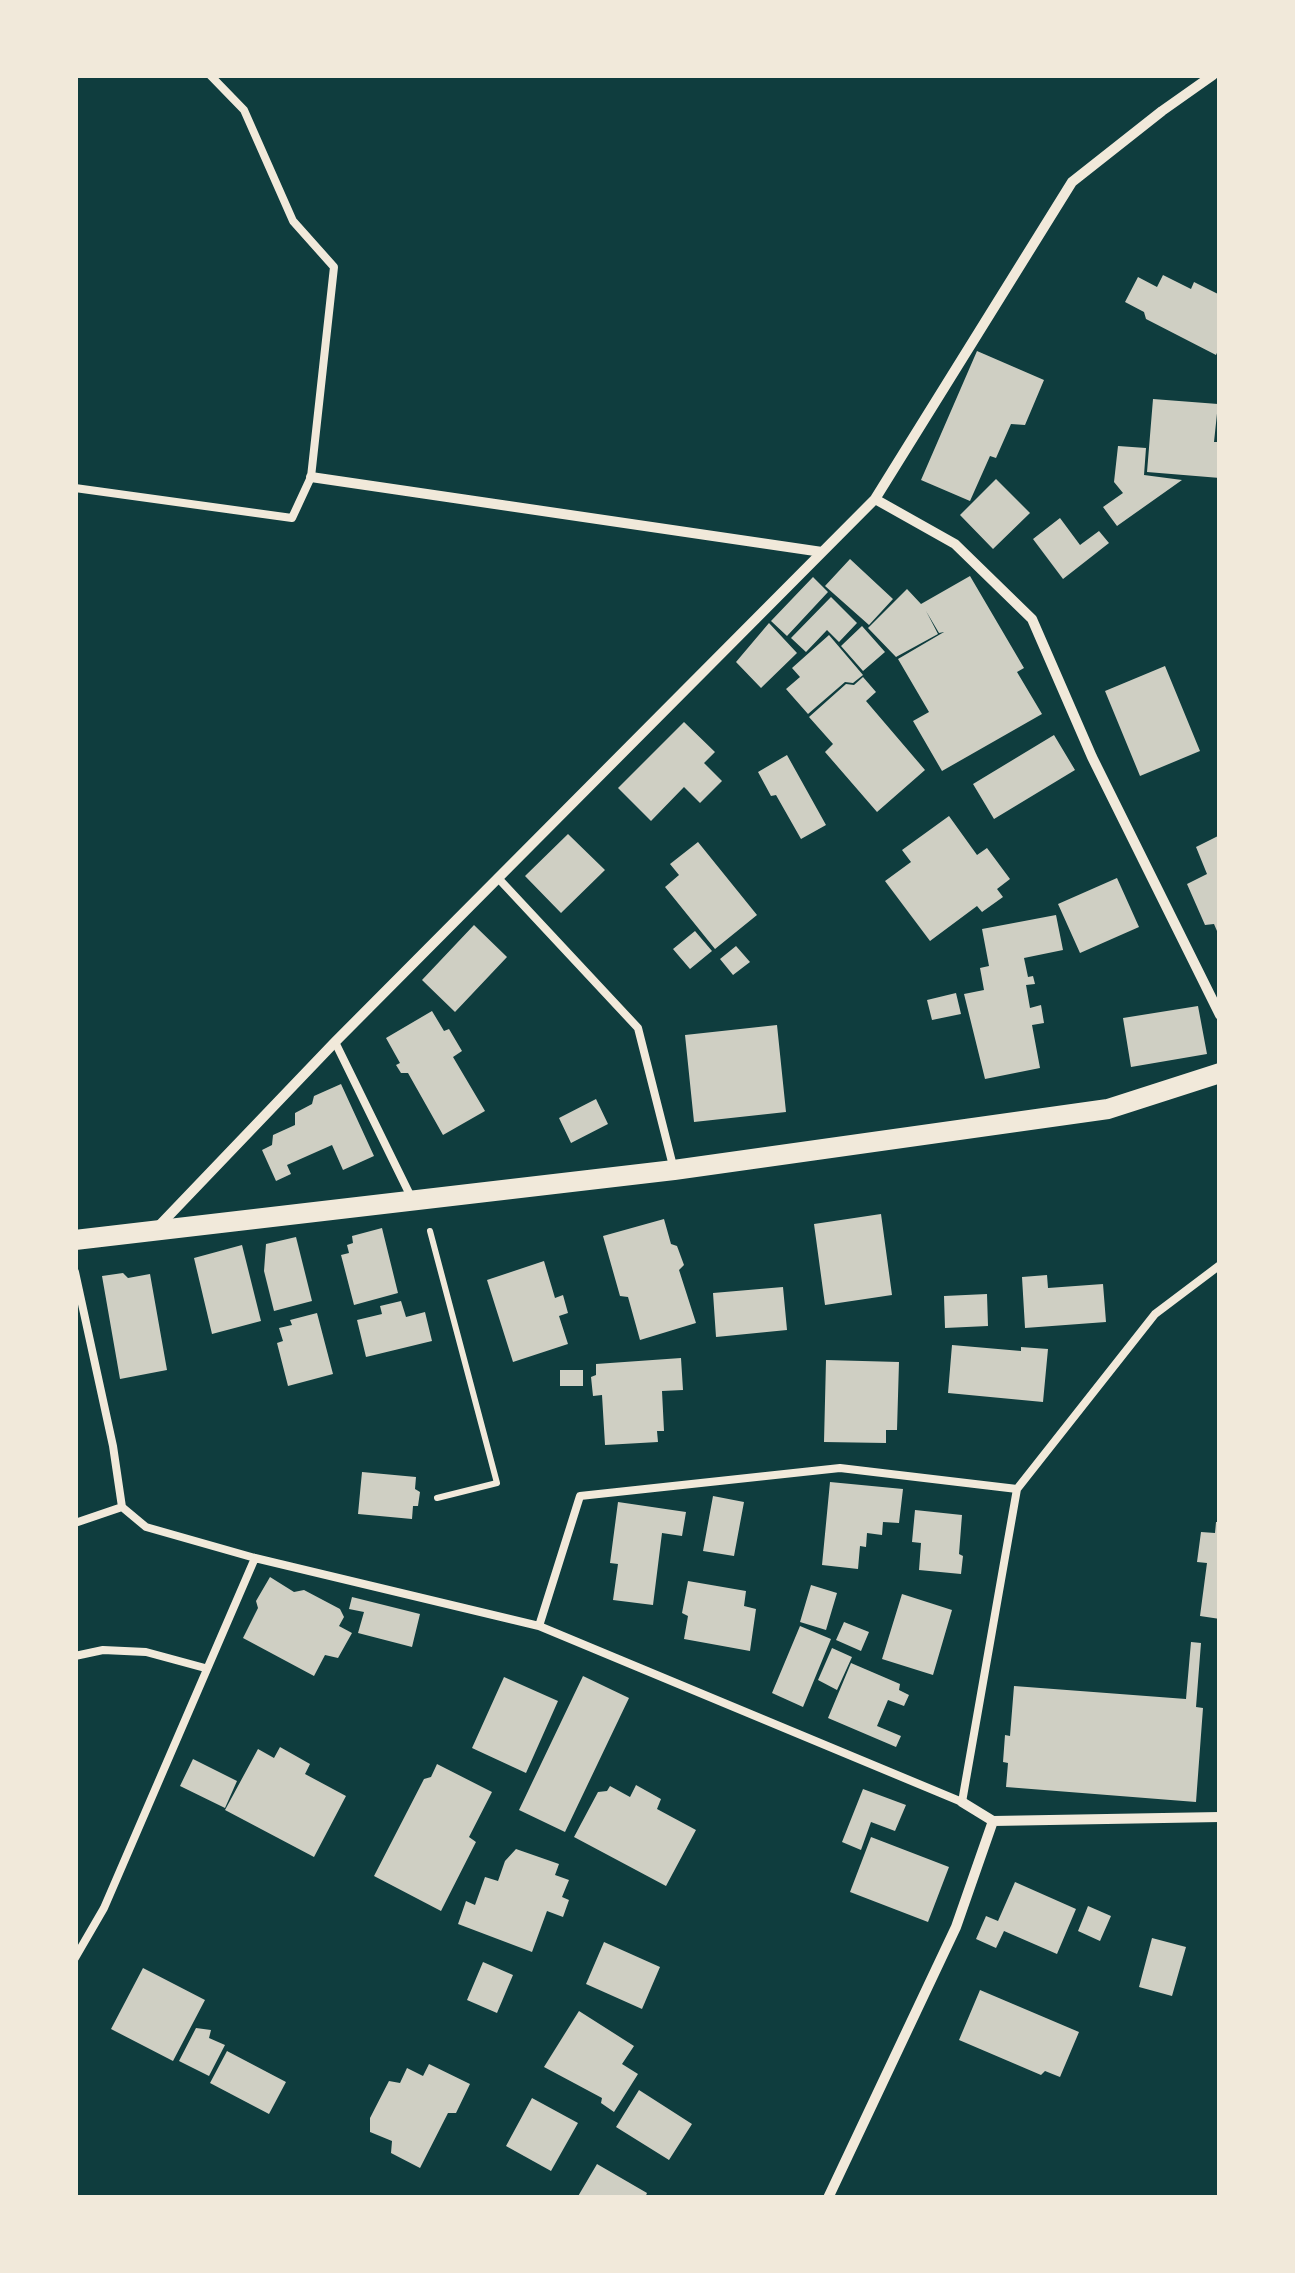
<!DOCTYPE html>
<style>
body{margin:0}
#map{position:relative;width:1295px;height:2273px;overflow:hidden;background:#0f3d3e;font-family:"Roboto Condensed",sans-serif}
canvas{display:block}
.frame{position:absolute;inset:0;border:78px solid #f1e9da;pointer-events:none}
</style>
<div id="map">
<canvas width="1295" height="2273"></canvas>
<div class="frame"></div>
</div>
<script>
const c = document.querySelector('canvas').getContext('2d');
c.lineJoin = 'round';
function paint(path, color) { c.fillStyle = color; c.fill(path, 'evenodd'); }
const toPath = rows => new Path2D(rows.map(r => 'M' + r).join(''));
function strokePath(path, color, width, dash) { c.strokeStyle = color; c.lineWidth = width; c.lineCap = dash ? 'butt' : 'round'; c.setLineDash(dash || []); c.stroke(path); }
paint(toPath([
 [1163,275,1191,289,1194,282,1220,295,1220,346,1216,355,1146,319,1144,312,1125,302,1138,277,1157,287],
 [977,351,1044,380,1025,425,1011,424,996,458,990,456,970,501,921,480],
 [1153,399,1218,404,1214,442,1220,442,1220,478,1147,472],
 [1118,446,1146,448,1144,475,1182,480,1117,526,1103,507,1123,493,1114,482],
 [996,479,1030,513,993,549,960,515],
 [1060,518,1080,545,1099,531,1109,543,1063,579,1033,539],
 [850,559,893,599,869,625,825,586],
 [970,576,1024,668,1017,672,1042,714,942,771,913,721,929,712,898,659,944,632,939,633,926,611,938,634,896,657,868,628,907,589,921,604],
 [813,577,828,592,787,636,771,621],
 [831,597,857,623,839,642,827,630,806,652,791,638],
 [769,623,797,653,761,688,736,662],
 [862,626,885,652,863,671,841,646],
 [829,635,863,675,853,683,845,682,808,714,786,689,800,677,792,668],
 [1165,666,1200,751,1140,776,1105,691],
 [863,677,876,692,866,701,925,770,877,812,825,752,833,744,809,717,846,684,854,685],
 [684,722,715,752,704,763,722,781,700,803,684,787,651,821,618,788],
 [1054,735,1075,770,994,819,973,784],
 [787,755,826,825,801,839,776,795,771,796,758,772],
 [949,816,977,855,987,848,1010,879,997,889,1003,897,982,912,977,906,930,941,885,881,911,862,902,850],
 [568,834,605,870,561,913,525,876],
 [1220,835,1220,938,1214,924,1205,925,1187,884,1207,874,1196,847],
 [698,842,757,915,715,949,665,887,679,875,670,864],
 [1117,878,1139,927,1080,953,1058,904],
 [1056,915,1063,950,1024,958,1028,977,1033,976,1035,984,1026,985,1030,1008,1041,1005,1044,1023,1032,1025,1040,1068,985,1079,964,994,984,990,980,968,989,966,982,929],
 [474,925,507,957,455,1012,422,980],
 [695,931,712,951,690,969,673,949],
 [736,946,750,962,733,975,720,959],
 [956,993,961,1014,932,1020,927,1000],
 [1198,1006,1207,1054,1131,1067,1123,1018],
 [432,1011,444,1031,449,1029,462,1051,453,1057,485,1111,443,1135,408,1073,401,1073,396,1065,400,1063,386,1038],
 [777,1025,786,1112,694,1122,685,1035],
 [341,1084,374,1156,343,1170,332,1145,287,1165,291,1174,276,1181,262,1150,272,1145,273,1135,295,1125,295,1113,312,1104,314,1096],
 [596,1099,608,1124,571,1143,559,1118],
 [881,1214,892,1295,825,1305,814,1224],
 [664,1219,671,1244,677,1246,684,1265,679,1270,696,1323,640,1340,628,1297,620,1296,603,1236],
 [382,1228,398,1293,354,1305,341,1255,349,1253,347,1245,353,1243,352,1236],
 [296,1237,312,1301,274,1311,264,1271,266,1244],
 [242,1245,261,1321,212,1334,194,1258],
 [544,1261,555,1298,563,1295,568,1313,559,1316,568,1344,513,1362,487,1280],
 [123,1273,128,1278,150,1274,167,1370,120,1379,102,1276],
 [1047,1275,1048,1288,1103,1284,1106,1322,1025,1328,1022,1277],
 [783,1287,787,1330,716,1337,713,1293],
 [987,1294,988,1326,945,1328,944,1296],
 [401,1301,406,1317,425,1312,432,1341,366,1357,357,1320,382,1314,380,1306],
 [317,1313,333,1374,288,1386,277,1343,283,1341,279,1328,292,1325,290,1320],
 [952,1345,1021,1351,1021,1347,1048,1349,1043,1402,948,1393],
 [681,1358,683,1390,662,1391,664,1431,657,1431,658,1442,605,1445,602,1395,593,1396,591,1377,596,1375,596,1364],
 [826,1360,899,1362,897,1430,886,1430,886,1443,824,1442],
 [560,1370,583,1370,583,1386,560,1386],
 [362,1472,416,1477,415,1489,420,1492,418,1506,413,1506,412,1519,358,1514],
 [830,1482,903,1489,899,1523,883,1522,882,1535,867,1533,866,1547,860,1546,858,1569,822,1565],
 [713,1496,744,1502,734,1556,703,1551],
 [618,1502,686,1512,682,1536,662,1533,653,1605,613,1600,618,1564,610,1563],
 [915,1510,962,1515,959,1554,963,1556,961,1574,919,1570,921,1543,912,1542],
 [1216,1522,1220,1522,1220,1619,1200,1616,1207,1563,1197,1562,1201,1532,1215,1533],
 [270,1577,294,1592,304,1590,340,1609,344,1617,339,1626,352,1633,338,1658,325,1655,314,1676,243,1638,258,1608,256,1601],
 [688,1581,746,1591,744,1606,756,1609,750,1651,684,1639,688,1616,682,1613],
 [811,1585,837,1593,826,1630,800,1622],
 [902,1594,952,1610,933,1675,882,1659],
 [352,1597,420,1614,412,1647,358,1633,364,1612,349,1609],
 [844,1622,869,1632,861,1651,836,1640],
 [800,1626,831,1639,803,1707,772,1693],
 [1191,1642,1201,1643,1196,1707,1203,1708,1196,1802,1006,1787,1008,1763,1003,1762,1005,1735,1010,1736,1014,1686,1186,1699],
 [832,1648,852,1657,837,1690,818,1680],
 [851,1663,900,1684,899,1690,909,1695,904,1706,888,1700,877,1726,901,1736,896,1747,828,1718],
 [583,1676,629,1698,565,1832,519,1810],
 [504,1677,558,1701,526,1773,472,1748],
 [280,1747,310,1764,305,1774,346,1796,314,1857,225,1810,258,1749,274,1758],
 [193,1759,237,1781,225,1808,180,1786],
 [437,1764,492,1792,469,1837,476,1842,441,1911,374,1876,424,1779,431,1777],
 [636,1785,661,1799,657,1809,696,1830,666,1886,574,1837,598,1792,607,1791,610,1786,630,1797],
 [863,1789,906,1805,895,1831,871,1822,861,1850,842,1842],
 [871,1837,949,1867,928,1922,850,1892],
 [516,1849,559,1864,555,1875,569,1880,562,1897,569,1900,563,1917,547,1911,532,1952,458,1924,466,1901,475,1905,485,1877,498,1881,505,1861],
 [1015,1882,1076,1909,1057,1954,1004,1931,996,1948,976,1939,986,1916,998,1921],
 [1088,1906,1111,1916,1100,1941,1078,1931],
 [1152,1938,1186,1947,1172,1996,1139,1987],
 [604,1942,660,1967,642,2009,586,1984],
 [483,1962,513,1975,497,2013,467,2000],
 [143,1968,205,2000,173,2061,111,2029],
 [980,1990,1079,2032,1060,2077,1045,2071,1041,2075,959,2040],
 [579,2011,634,2046,622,2064,638,2074,614,2112,601,2103,602,2098,544,2067],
 [196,2028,211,2030,209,2038,225,2045,209,2076,179,2061],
 [227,2051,286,2082,269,2114,210,2083],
 [429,2064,470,2084,456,2113,448,2113,420,2168,391,2153,392,2141,370,2132,370,2118,389,2081,400,2083,407,2068,423,2076],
 [639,2090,692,2124,669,2160,616,2127],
 [532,2098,578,2123,551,2171,506,2146],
 [597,2164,647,2193,645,2198,577,2198]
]), '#cfcfc3');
strokePath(toPath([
 [430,1231,497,1483,437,1498]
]), '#f1e9da', 6);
strokePath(toPath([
 [75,488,292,518,311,477,334,267,293,221,244,110,210,75],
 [498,878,638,1028,673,1166],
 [335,1042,412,1199],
 [75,1272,113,1446,122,1507,146,1527,255,1558,539,1626],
 [840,1468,1017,1489,962,1802,539,1626,580,1496,840,1468],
 [1017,1489,1155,1314,1220,1265],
 [75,1523,122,1507],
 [75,1656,103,1650,146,1652,205,1668],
 [75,1958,104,1908,255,1558]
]), '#f1e9da', 8);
strokePath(toPath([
 [311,477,822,552],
 [875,499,955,544,1032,619,1092,757,1220,1015],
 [157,1228,335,1042,875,499,1072,182,1162,111,1213,75],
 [962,1802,993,1821,1220,1817],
 [828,2198,956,1927,993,1821]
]), '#f1e9da', 10);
strokePath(toPath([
 [75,1240,674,1170,1108,1109,1220,1073]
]), '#f1e9da', 20);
</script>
